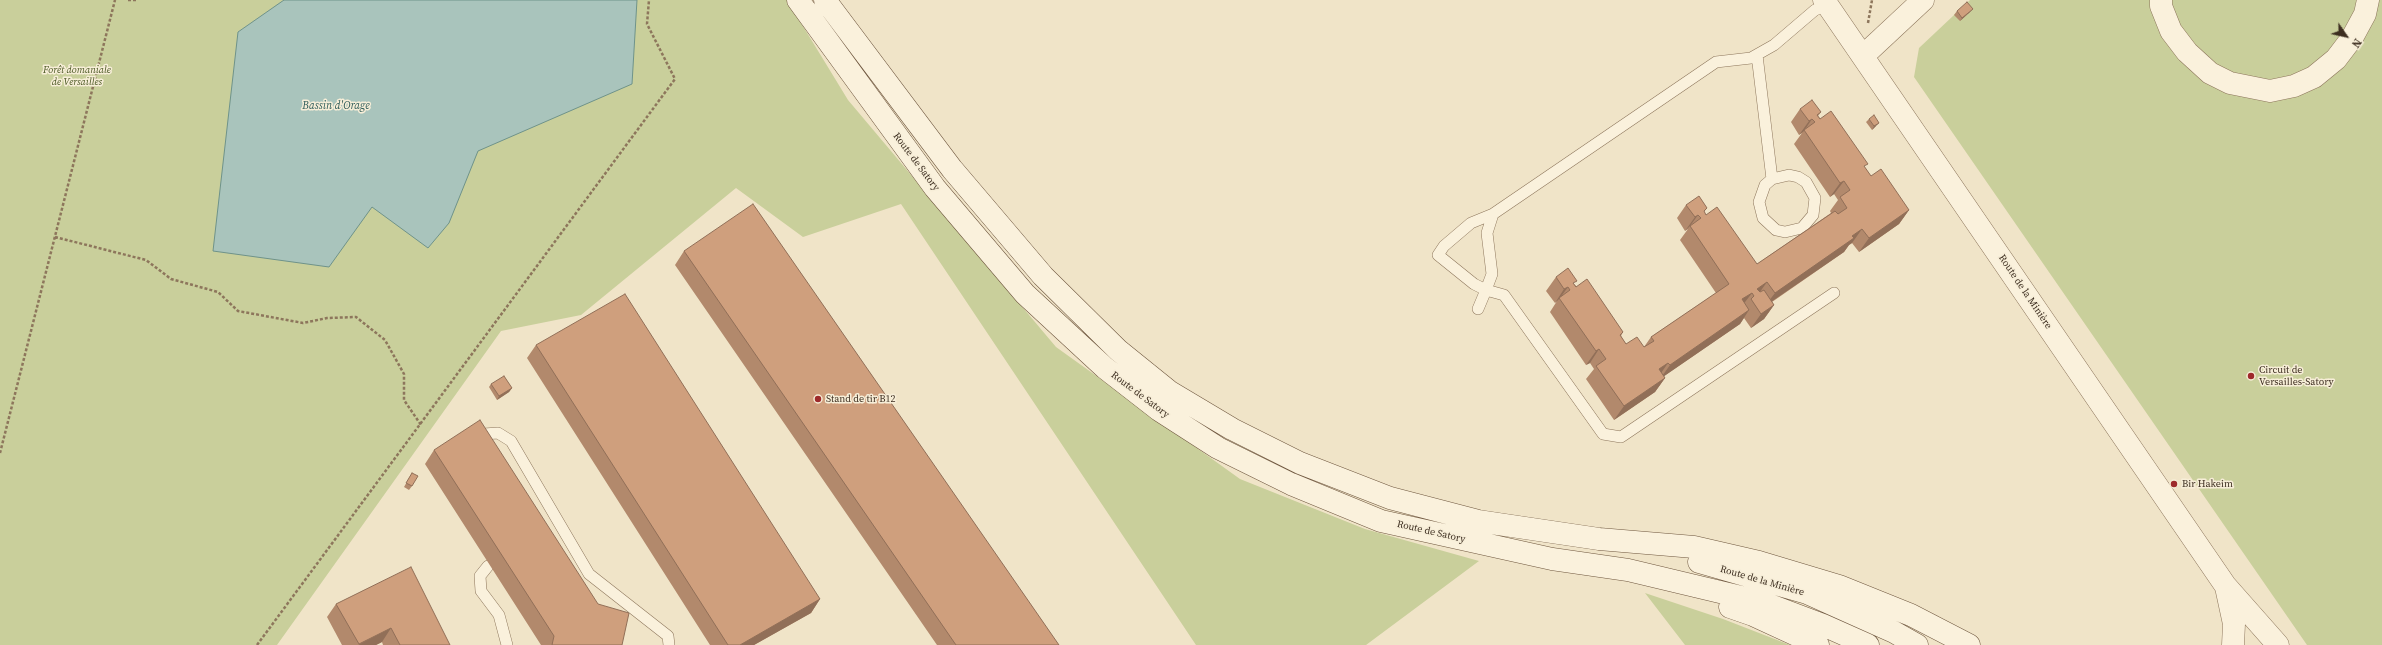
<!DOCTYPE html>
<meta charset="utf-8">
<style>
body{margin:0}
#map{position:relative;width:2382px;height:645px;overflow:hidden;background:#f0e4c8;font-family:"Source Serif 4",serif}
canvas{display:block}
.north{position:absolute;left:2326px;top:16px;width:40px;height:40px;-webkit-text-stroke:3px #f7eed8;paint-order:stroke;rotate:124deg;font-size:11px;font-weight:700;line-height:16px;text-align:center;color:#3d2e20}
.north::after{content:'';display:block;margin:auto;width:14px;height:18px;background:#3d2e20;clip-path:polygon(50% 0,100% 100%,50% 72%,0 100%)}
</style>
<div id="map">
<canvas width="2382" height="645"></canvas>
<div class="north">N</div>
</div>
<script>
const c = document.querySelector('canvas').getContext('2d');
c.lineJoin = 'round';
function paint(path, color) { c.fillStyle = color; c.fill(path, 'evenodd'); }
const toPath = rows => new Path2D(rows.map(r => 'M' + r).join(''));
function strokePath(path, color, width, dash) { c.strokeStyle = color; c.lineWidth = width; c.lineCap = dash ? 'butt' : 'round'; c.setLineDash(dash || []); c.stroke(path); }
function write(font, color, halo, rows, align = 'center') {
  c.font = font + ' "Source Serif 4",serif'; c.lineWidth = 3; c.setLineDash([]); c.textBaseline = 'middle'; c.strokeStyle = halo; c.fillStyle = color; for (const [text, x, y, turn = 0] of rows) {
    c.save(); c.translate(x, y); c.rotate((+turn || 0) * Math.PI / 180); c.textAlign = isNaN(turn) ? turn : align; if (halo) c.strokeText(text, 0, 0); c.fillText(text, 0, 0); c.restore();
  }
}
paint(toPath([
 [0,0,787,0,848,100,1056,347,1240,479,1365,529,1479,561,1366,645,1196,645,901,204,803,237,736,188,581,315,501,331,277,645,0,645],
 [1970,0,2382,0,2382,645,2307,645,1914,77,1919,48],
 [1645,593,1723,619,1790,645,1685,645]
]), '#c9cf9b');
const water = toPath([
 [284,0,637,0,632,84,478,151,449,223,428,248,372,207,329,267,213,251,238,32,284,0]
]);
paint(water, '#a9c4bc');
strokePath(water, '#6f938a', 1);
const lane = toPath([
 [1757,55,1772,179,1789,175,1798,177,1806,182,1815,198,1813,215,1802,228,1785,232,1776,230,1763,218,1759,202,1765,185,1772,179],
 [1493,214,1716,62,1751,58,1774,45,1815,10,1828,5],
 [1478,309,1486,290,1474,284,1438,255,1444,246,1471,223,1493,214,1487,233,1492,274,1486,290,1504,295,1603,434,1621,437,1834,293],
 [484,434,498,433,511,441,589,574,668,636,669,645],
 [488,566,480,576,481,591,499,615,507,645]
]);
const street = toPath([
 [1824,0,2225,585,2278,645],
 [2161,0,2161,6,2171,31,2187,52,2210,73,2230,83,2270,91,2294,86,2314,77,2336,59,2352,38,2365,14,2368,0],
 [1863,56,1923,0],
 [2226,587,2234,624,2233,645]
]);
const secondary = toPath([
 [798,0,935,188,1025,294,1105,368,1159,410,1218,448,1291,484,1381,521,1552,559,1628,570,1762,602,1823,625,1868,645],
 [825,0,952,169,1043,276,1118,350,1170,392,1232,429,1300,463,1390,498,1478,521,1599,539,1694,547,1759,562,1839,586,1911,615,1969,645],
 [1699,562,1807,593,1894,632,1917,645],
 [1730,607,1753,615,1818,645]
]);
strokePath(lane, '#8d765c', 12);
strokePath(street, '#8d765c', 23);
strokePath(secondary, '#6f573f', 23);
strokePath(toPath([
 [128,0,138,0],
 [1868,23,1872,0],
 [55,237,146,260,171,279,218,292,238,311,303,323,327,318,356,317,385,340,404,374,404,400,421,425],
 [0,453,115,0],
 [257,645,675,79,647,24,649,0]
]), '#8d765c', 2.5, [3, 2]);
strokePath(lane, '#faf1dc', 11);
strokePath(street, '#faf1dc', 22);
strokePath(secondary, '#faf1dc', 22);
paint(toPath([
 [1957,11,1970,12,1960,21,1954,15],
 [1800,109,1821,112,1818,116,1865,168,1871,176,1909,210,1899,224,1859,252,1852,243,1849,245,1844,252,1772,302,1774,305,1764,319,1751,328,1744,318,1740,324,1664,376,1665,378,1655,392,1614,420,1586,379,1594,369,1590,363,1586,365,1550,312,1557,301,1555,303,1546,291,1556,277,1574,284,1623,332,1621,336,1626,344,1644,347,1651,337,1716,293,1680,240,1688,229,1685,231,1677,218,1686,205,1707,208,1704,212,1706,215,1757,264,1831,213,1830,211,1838,200,1834,194,1830,197,1794,144,1802,133,1799,135,1791,122],
 [1869,119,1876,126,1872,130,1866,122],
 [684,251,1059,645,937,645,675,265],
 [536,345,820,599,811,613,754,645,710,645,527,358],
 [491,384,512,388,509,392,497,400,489,387],
 [434,450,622,645,541,645,425,464],
 [412,473,412,486,409,490,404,487],
 [336,604,450,645,383,645,382,642,376,645,342,645,327,617]
]), '#b2896c');
paint(toPath([
 [1973,9,1970,12,1960,21,1962,18],
 [1812,119,1804,131,1799,135,1809,121],
 [1879,123,1872,130,1874,126],
 [1844,181,1834,194,1830,197,1840,183],
 [1909,210,1899,224,1859,252,1869,238],
 [1698,215,1690,226,1685,231,1695,217],
 [1862,229,1852,243,1849,245,1844,252,1765,306,1775,293,1852,236],
 [1767,282,1757,296,1754,296,1757,289],
 [1568,287,1560,298,1555,303,1564,289],
 [1752,293,1742,306,1742,299],
 [1774,305,1764,319,1751,328,1761,314],
 [1749,310,1740,324,1660,379,1670,365],
 [1599,349,1590,363,1586,365,1596,351],
 [1668,363,1659,376,1659,369],
 [1665,378,1655,392,1614,420,1624,406],
 [512,388,509,392,497,400,499,396],
 [820,599,811,613,754,645,740,645],
 [391,628,382,642,376,645,358,645]
]), '#916f58');
const building = toPath([
 [1967,2,1973,9,1962,18,1957,11,1967,2],
 [1812,100,1821,112,1817,115,1820,119,1831,111,1868,164,1864,166,1871,176,1881,169,1909,210,1869,238,1862,229,1852,236,1854,238,1775,293,1767,282,1757,289,1760,292,1764,290,1774,305,1761,314,1751,299,1754,296,1752,293,1742,299,1749,310,1670,365,1668,363,1659,369,1665,378,1624,406,1596,366,1606,359,1599,349,1596,351,1559,298,1570,290,1568,287,1564,289,1556,277,1568,268,1577,281,1573,283,1576,287,1587,279,1623,332,1620,335,1626,344,1637,337,1644,347,1654,341,1651,337,1729,284,1690,226,1701,218,1698,215,1695,217,1686,205,1699,196,1707,208,1704,211,1706,215,1717,207,1757,264,1835,211,1838,214,1847,208,1840,197,1850,190,1844,181,1840,183,1804,130,1815,122,1812,119,1809,121,1800,109,1812,100],
 [1874,115,1879,123,1874,126,1869,119,1874,115],
 [753,204,1059,645,956,645,684,251,753,204],
 [625,294,820,599,740,645,728,645,536,345,625,294],
 [504,376,512,388,499,396,491,384,504,376],
 [480,420,598,604,629,613,622,645,552,645,554,636,434,450,480,420],
 [412,473,418,476,412,486,406,483,412,473],
 [411,567,450,645,400,645,391,628,359,644,336,604,411,567]
]);
paint(building, '#cf9f7d');
strokePath(building, '#916f58', 1);
for (const [x, y, r, color] of [
 [2251,376,4,"#9e2a2b"],
 [818,399,4,"#9e2a2b"],
 [2174,484,4,"#9e2a2b"]
]) { const dot = new Path2D(); dot.arc(x, y, r, 0, 2 * Math.PI); c.fillStyle = color; c.fill(dot); strokePath(dot, '#f7eed8', 1.5); }
write('italic 10px', '#4d5a26', '#f7eed8', [
 ["Forêt domaniale",77,70],
 ["de Versailles",77,82]
]);
write('10px', '#3d2e20', '#f7eed8', [
 ["Route de Satory",916,162,53],
 ["Route de la Minière",2025,292,56],
 ["Route de Satory",1140,395,37],
 ["Route de Satory",1431,532,13],
 ["Route de la Minière",1762,581,16]
]);
write('10px', '#3d2e20', '#f7eed8', [
 ["Circuit de",2259,370],
 ["Versailles-Satory",2259,382],
 ["Stand de tir B12",826,399],
 ["Bir Hakeim",2182,484]
], 'left');
write('italic 11px', '#2f5d5a', '#f7eed8', [
 ["Bassin d'Orage",336,106]
]);
</script>
